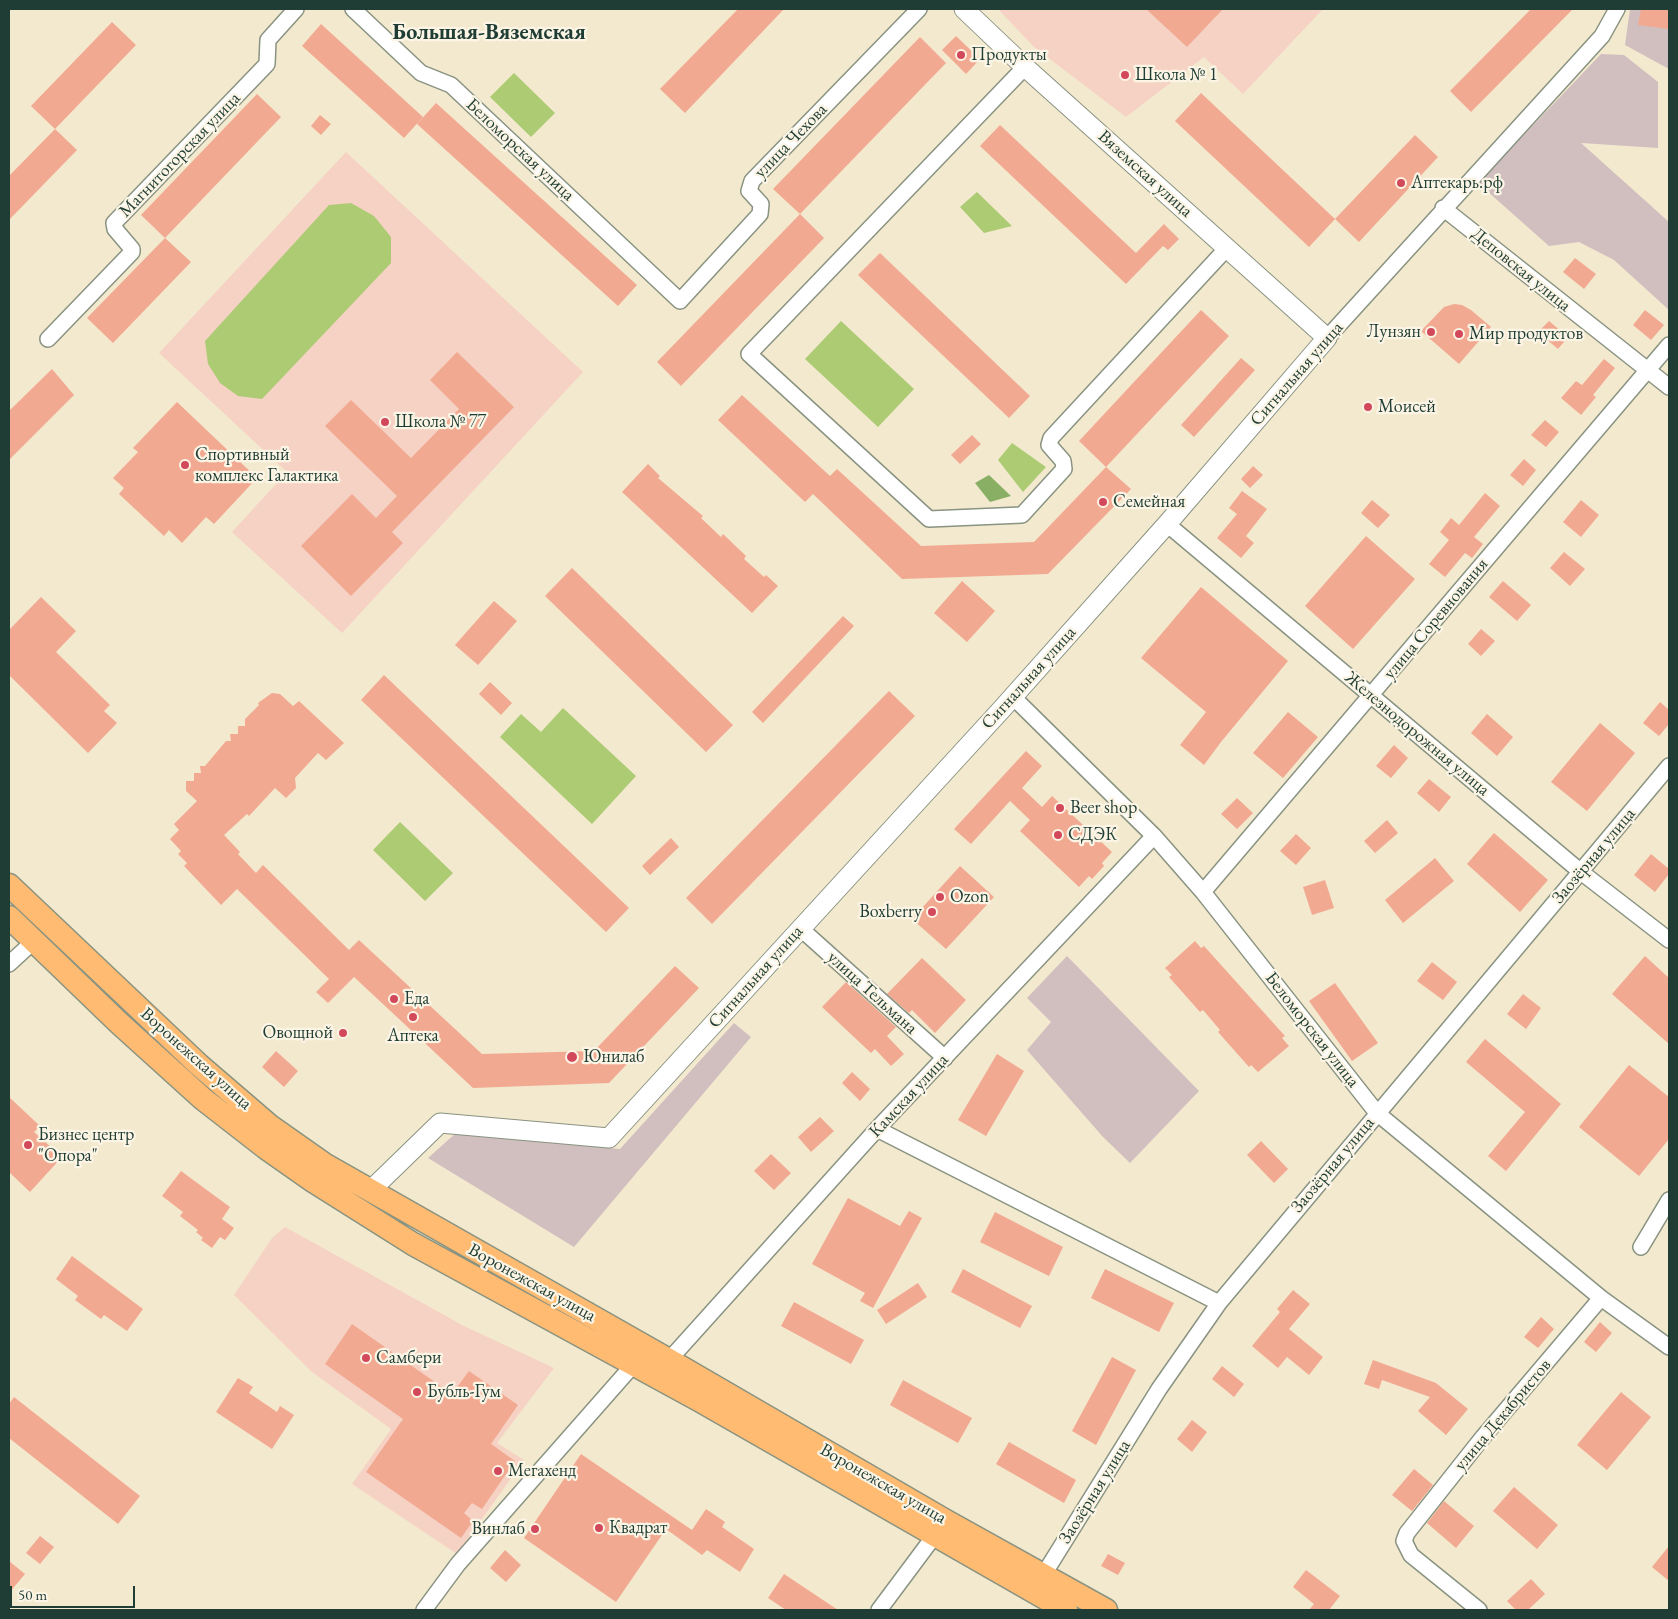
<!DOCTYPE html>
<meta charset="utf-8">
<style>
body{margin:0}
#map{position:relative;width:1678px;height:1619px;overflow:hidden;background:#f3e9ce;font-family:"EB Garamond",serif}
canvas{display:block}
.frame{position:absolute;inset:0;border:10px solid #1f3d34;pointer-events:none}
.scale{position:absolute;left:10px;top:1586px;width:125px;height:22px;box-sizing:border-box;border:2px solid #1f3d34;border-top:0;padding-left:6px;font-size:15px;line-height:18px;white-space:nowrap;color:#1f3d34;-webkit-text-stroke:4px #fcf5e5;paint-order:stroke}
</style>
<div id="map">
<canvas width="1678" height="1619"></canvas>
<div class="frame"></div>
<div class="scale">50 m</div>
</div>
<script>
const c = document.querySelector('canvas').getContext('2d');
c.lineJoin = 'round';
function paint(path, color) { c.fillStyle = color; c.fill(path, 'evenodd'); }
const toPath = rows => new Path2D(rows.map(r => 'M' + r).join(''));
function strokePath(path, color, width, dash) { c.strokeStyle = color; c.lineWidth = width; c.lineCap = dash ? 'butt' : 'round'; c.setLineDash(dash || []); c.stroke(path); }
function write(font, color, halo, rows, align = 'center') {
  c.font = font + ' "EB Garamond",serif'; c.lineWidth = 4.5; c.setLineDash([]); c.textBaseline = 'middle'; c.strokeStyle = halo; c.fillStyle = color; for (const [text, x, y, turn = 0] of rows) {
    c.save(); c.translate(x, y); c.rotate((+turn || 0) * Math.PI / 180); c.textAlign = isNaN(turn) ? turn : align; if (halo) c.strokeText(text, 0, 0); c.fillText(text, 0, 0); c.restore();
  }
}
paint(toPath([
 [998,9,1323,9,1243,94,1204,57,1126,117,1034,47],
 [346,152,583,372,342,633,232,532,287,472,159,353],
 [285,1227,464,1326,554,1368,497,1443,524,1460,457,1554,352,1484,391,1429,312,1372,234,1295,272,1238]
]), '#f6d2c5');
paint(toPath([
 [1630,9,1669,9,1669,69,1625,45],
 [1601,54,1624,55,1658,82,1658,148,1581,143,1669,222,1669,310,1614,260,1579,242,1549,246,1478,183],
 [1067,956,1199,1091,1130,1163,1103,1137,1027,1050,1051,1022,1027,998],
 [734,1023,751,1037,574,1247,428,1158,457,1132,620,1149]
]), '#d1bfbf');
paint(toPath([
 [514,73,555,113,531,137,490,97],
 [977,192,1012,226,984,233,960,207],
 [351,203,374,216,391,237,391,263,262,399,238,396,220,383,208,364,205,341,329,205],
 [841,321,914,389,878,427,805,359],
 [1012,443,1046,467,1023,492,998,460],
 [563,708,636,776,592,824,500,737,521,714,541,732],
 [400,822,453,873,425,901,373,850]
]), '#accb73');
paint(toPath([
 [989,475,1011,496,990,502,975,483]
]), '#89af65');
paint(toPath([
 [738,9,784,9,685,113,660,89],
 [1146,9,1223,9,1187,47],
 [1531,9,1573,9,1471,112,1450,91],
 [1641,9,1669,9,1669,29,1638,25],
 [112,22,136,45,55,129,31,106],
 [321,24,423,117,404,138,302,46],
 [956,36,980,59,966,74,942,50],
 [920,37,946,63,800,214,773,189],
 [1201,93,1335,219,1309,247,1175,121],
 [257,94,281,117,165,238,141,215],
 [436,103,637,285,618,306,417,124],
 [320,115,331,124,321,135,311,126],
 [1000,125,1136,253,1164,224,1179,239,1168,250,1163,246,1126,284,980,146],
 [55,129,77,150,9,220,9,176],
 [1415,135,1438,157,1359,242,1335,219],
 [800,214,824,238,681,386,657,362],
 [165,238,191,262,113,343,87,318],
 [880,253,1030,396,1009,418,858,275],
 [1575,258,1596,274,1584,289,1563,272],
 [1454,304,1462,305,1471,310,1491,327,1459,364,1421,331,1444,307],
 [1201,310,1229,336,1106,467,1079,441],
 [1645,310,1664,325,1651,340,1633,325],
 [1549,321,1568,337,1558,349,1538,332],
 [457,352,514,407,392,532,403,543,351,596,301,546,352,494,376,518,397,496,325,426,351,400,411,458,459,409,430,380],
 [1241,358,1255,370,1194,437,1181,425],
 [1604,359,1615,368,1593,395,1596,397,1581,415,1561,398,1576,381,1582,385],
 [52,369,74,395,9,460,9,411],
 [742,395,830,476,837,469,921,546,1034,542,1106,467,1131,489,1048,574,902,579,813,494,805,502,718,420],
 [177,402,257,478,214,524,206,517,182,543,169,530,164,536,119,494,124,488,113,478,138,452,133,448],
 [1545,420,1559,432,1546,447,1531,435],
 [972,435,981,444,960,464,951,455],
 [1524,459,1536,470,1523,486,1510,475],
 [648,464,660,476,658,478,703,516,701,518,721,537,723,534,746,556,744,559,764,577,766,575,778,586,752,613,622,492],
 [1253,466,1263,475,1250,488,1241,479],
 [1242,491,1267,509,1246,536,1254,543,1241,558,1217,538,1237,514,1229,508],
 [1485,493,1500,506,1474,537,1483,544,1472,558,1465,553,1445,577,1429,564,1449,540,1440,532,1451,518,1459,525],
 [1372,500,1390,515,1378,528,1361,513],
 [1581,500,1599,515,1581,537,1563,522],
 [1366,536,1415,579,1353,649,1305,606],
 [1564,552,1585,569,1570,586,1550,568],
 [572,568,733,725,706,752,545,596],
 [962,581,995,611,967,642,934,613],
 [1503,581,1531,605,1517,621,1489,597],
 [1201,587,1288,661,1221,742,1204,765,1180,745,1206,712,1141,658],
 [41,597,76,631,56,652,110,705,104,711,117,723,88,753,9,675,9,630],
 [494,601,517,621,478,665,455,645],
 [843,616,854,626,763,723,752,712],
 [1481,629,1495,641,1481,656,1468,644],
 [384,675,629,908,606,932,361,700],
 [490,682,512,703,501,715,479,694],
 [889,691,915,716,712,924,686,898],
 [272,693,280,694,293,706,299,701,344,743,326,760,318,753,295,778,296,788,286,798,275,788,249,816,247,814,224,835,240,852,238,854,256,873,263,865,349,950,359,940,482,1054,594,1051,675,966,699,988,609,1083,473,1088,354,977,328,1003,316,992,329,979,237,889,221,905,184,866,187,863,178,854,181,851,170,839,179,830,174,824,197,801,186,791,186,781,194,781,194,773,201,773,200,766,205,766,226,741,231,741,230,734,238,734,238,726,245,726,245,719,259,705,258,703],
 [1660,702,1669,710,1669,724,1659,736,1643,723],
 [1288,712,1318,737,1283,778,1253,753],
 [1487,714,1513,737,1497,756,1471,733],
 [1600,723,1635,753,1587,811,1551,782],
 [1394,745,1408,758,1391,778,1376,766],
 [1026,751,1042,766,1022,788,1042,807,1052,796,1112,852,1102,863,1104,866,1092,879,1089,876,1079,887,1020,831,1030,820,1010,801,971,844,954,829],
 [1429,779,1451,797,1439,812,1417,793],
 [1237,798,1253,813,1237,829,1221,814],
 [1387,820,1398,833,1375,853,1364,841],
 [1494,833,1548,880,1520,912,1467,864],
 [1296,834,1311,848,1296,865,1280,851],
 [671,838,679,847,650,875,642,866],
 [1651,854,1669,869,1669,874,1655,892,1634,875],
 [1435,858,1454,881,1403,923,1385,900],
 [960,866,994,897,946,949,912,919],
 [1325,880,1334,908,1312,915,1303,887],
 [1195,941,1201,948,1204,946,1285,1036,1282,1038,1289,1046,1258,1072,1251,1065,1249,1067,1218,1032,1220,1030,1203,1010,1200,1012,1169,977,1172,975,1165,968],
 [1645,956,1669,978,1669,1044,1612,994],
 [922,958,966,1000,935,1033,912,1010,909,1013,887,994],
 [1432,962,1457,982,1443,1000,1417,981],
 [846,982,896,1027,887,1036,904,1054,891,1066,875,1049,871,1053,822,1007],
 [1335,983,1378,1043,1352,1061,1309,1001],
 [1523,994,1541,1008,1526,1029,1507,1014],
 [1485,1039,1561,1104,1506,1171,1488,1156,1525,1112,1466,1062],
 [276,1051,298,1071,284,1087,262,1067],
 [997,1054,1024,1071,986,1136,958,1120],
 [1629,1065,1669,1097,1669,1139,1639,1176,1579,1127],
 [852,1072,870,1089,860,1101,842,1083],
 [9,1097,40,1126,34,1132,62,1157,30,1192,9,1172],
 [820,1117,834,1131,811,1152,798,1137],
 [1261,1141,1288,1169,1274,1183,1247,1155],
 [771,1154,791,1173,774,1190,754,1171],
 [181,1171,230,1207,222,1219,234,1228,225,1240,220,1237,212,1248,201,1240,203,1238,196,1232,198,1230,180,1216,183,1212,162,1196],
 [848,1198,900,1226,909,1211,922,1218,873,1308,860,1301,865,1293,812,1264],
 [995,1212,1063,1247,1049,1276,980,1242],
 [72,1256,143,1309,127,1331,104,1315,101,1319,75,1300,78,1296,56,1279],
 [963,1269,1032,1306,1020,1328,951,1292],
 [1105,1269,1174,1303,1159,1332,1091,1298],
 [918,1283,927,1297,886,1324,877,1310],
 [1293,1290,1310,1304,1289,1329,1323,1357,1309,1375,1287,1357,1278,1368,1252,1346,1280,1312,1277,1309],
 [794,1302,864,1340,851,1364,781,1326],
 [1541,1317,1554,1329,1538,1348,1524,1337],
 [1600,1322,1612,1333,1596,1352,1584,1342],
 [352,1324,452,1394,469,1371,518,1405,491,1444,515,1461,482,1509,472,1503,464,1513,473,1521,461,1538,366,1472,403,1419,325,1364],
 [1112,1357,1136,1370,1096,1445,1072,1431],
 [1373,1360,1436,1383,1468,1409,1446,1435,1418,1411,1430,1397,1382,1380,1379,1389,1364,1384],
 [1222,1366,1244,1384,1234,1397,1212,1379],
 [238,1378,253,1387,249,1393,277,1412,280,1406,294,1415,272,1449,216,1412],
 [903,1380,972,1418,958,1443,890,1405],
 [1621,1392,1651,1417,1607,1470,1577,1445],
 [14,1397,140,1496,118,1524,9,1438,9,1404],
 [1192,1420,1207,1432,1192,1452,1177,1439],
 [1009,1442,1076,1480,1064,1503,996,1464],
 [581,1454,692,1530,706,1509,725,1522,722,1527,754,1549,740,1572,707,1550,702,1555,666,1529,616,1602,524,1538],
 [1414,1469,1433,1485,1412,1511,1392,1495],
 [1514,1487,1558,1525,1537,1549,1493,1511],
 [1444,1501,1474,1526,1456,1548,1427,1523],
 [40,1536,54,1547,40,1564,26,1553],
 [1669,1546,1669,1581,1652,1567],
 [505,1550,521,1565,506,1582,490,1568],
 [1108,1554,1125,1563,1118,1575,1101,1566],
 [9,1561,25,1574,9,1593],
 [1306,1570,1340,1596,1329,1610,1309,1610,1314,1604,1293,1587],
 [784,1574,838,1610,786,1610,768,1598],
 [1531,1579,1545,1594,1528,1610,1516,1610,1507,1601]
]), '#f2a991');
const minor = toPath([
 [353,9,421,73,451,85,680,301,760,214,761,204,749,191,752,181,919,9],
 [1025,67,749,354,929,519,1022,515,1064,469,1063,461,1049,445,1051,438,1227,248],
 [1443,208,1669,387],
 [1327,338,1602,36,1617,9],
 [48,339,132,252,132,249,115,229,114,223,267,64,268,40,296,9],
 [1167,524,1581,872,1669,940],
 [1013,697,1154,836,1203,892,1377,1113,1601,1298,1669,1347],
 [1203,892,1669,345],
 [800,928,945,1058],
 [9,964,34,941],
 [877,1129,1219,1303],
 [1641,1247,1669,1200],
 [669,1360,877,1129,1154,836],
 [1042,1584,1044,1574,1054,1558,1159,1389,1219,1303,1669,766],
 [424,1610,458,1564,634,1364],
 [879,1610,935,1535],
 [1479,1610,1411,1555,1404,1541,1407,1533,1483,1437,1601,1298]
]);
const tertiary = toPath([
 [370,1191,440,1123,609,1138,1001,710,1167,524,1327,338,1025,67,964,9]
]);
const primary = toPath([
 [9,885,199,1065,270,1126,324,1164,669,1360,946,1521,1106,1610],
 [9,917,119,1023,203,1099,266,1148,313,1181,413,1244,699,1400,1066,1610]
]);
strokePath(minor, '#899381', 18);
strokePath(tertiary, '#899381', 21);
strokePath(primary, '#899381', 25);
strokePath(minor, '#fff', 15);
strokePath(tertiary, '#fff', 19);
strokePath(primary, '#ffbb71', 22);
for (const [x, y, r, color] of [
 [961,55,5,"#d1495b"],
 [1125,75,5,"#d1495b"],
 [1401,183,5,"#d1495b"],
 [1431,332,5,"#d1495b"],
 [1459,334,5,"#d1495b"],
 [1368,407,5,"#d1495b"],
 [385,422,5,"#d1495b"],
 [185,465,5,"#d1495b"],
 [1103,502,5,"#d1495b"],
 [1060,808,5,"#d1495b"],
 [1058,835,5,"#d1495b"],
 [940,897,5,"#d1495b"],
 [932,912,5,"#d1495b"],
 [394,999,5,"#d1495b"],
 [413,1017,5,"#d1495b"],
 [343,1033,5,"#d1495b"],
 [572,1057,6,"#d1495b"],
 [28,1145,5,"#d1495b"],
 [366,1358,5,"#d1495b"],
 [417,1392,5,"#d1495b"],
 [498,1471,5,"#d1495b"],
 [599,1528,5,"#d1495b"],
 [535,1529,5,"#d1495b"]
]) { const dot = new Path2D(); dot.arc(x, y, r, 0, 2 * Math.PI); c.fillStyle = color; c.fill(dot); strokePath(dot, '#fcf5e5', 2); }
write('18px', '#1f3d34', '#fcf5e5', [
 ["Продукты",971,55],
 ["Школа № 1",1135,75],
 ["Аптекарь.рф",1411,183],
 ["Лунзян",1421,332,"right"],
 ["Мир продуктов",1469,334],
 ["Моисей",1378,407],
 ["Школа № 77",395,422],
 ["Спортивный",195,455],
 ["комплекс Галактика",195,476],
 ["Семейная",1113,502],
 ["Beer shop",1070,808],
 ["СДЭК",1068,835],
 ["Ozon",950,897],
 ["Boxberry",922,912,"right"],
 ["Еда",404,999],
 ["Овощной",333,1033,"right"],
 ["Аптека",413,1036,"center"],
 ["Юнилаб",583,1057],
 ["Бизнес центр",38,1135],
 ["\"Опора\"",38,1156],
 ["Самбери",376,1358],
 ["Бубль-Гум",427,1392],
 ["Мегахенд",508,1471],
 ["Квадрат",609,1528],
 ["Винлаб",525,1529,"right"]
], 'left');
write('18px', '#1f3d34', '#fcf5e5', [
 ["улица Чехова",791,141,-46],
 ["Беломорская улица",520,150,43],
 ["Магнитогорская улица",180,155,-46],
 ["Вяземская улица",1145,174,42],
 ["Деповская улица",1521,270,39],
 ["Сигнальная улица",1297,374,-49],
 ["улица Соревнования",1436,619,-50],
 ["Сигнальная улица",1029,678,-48],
 ["Железнодорожная улица",1417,734,40],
 ["Заозёрная улица",1594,856,-50],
 ["Сигнальная улица",756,977,-48],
 ["улица Тельмана",872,993,42],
 ["Беломорская улица",1312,1030,52],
 ["Воронежская улица",196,1059,42],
 ["Камская улица",909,1096,-47],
 ["Заозёрная улица",1333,1165,-50],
 ["Воронежская улица",532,1283,29],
 ["улица Декабристов",1503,1415,-50],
 ["Воронежская улица",883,1484,30],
 ["Заозёрная улица",1095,1492,-58]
]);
write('bold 22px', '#1f3d34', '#fcf5e5', [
 ["Большая-Вяземская",489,33]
]);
</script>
